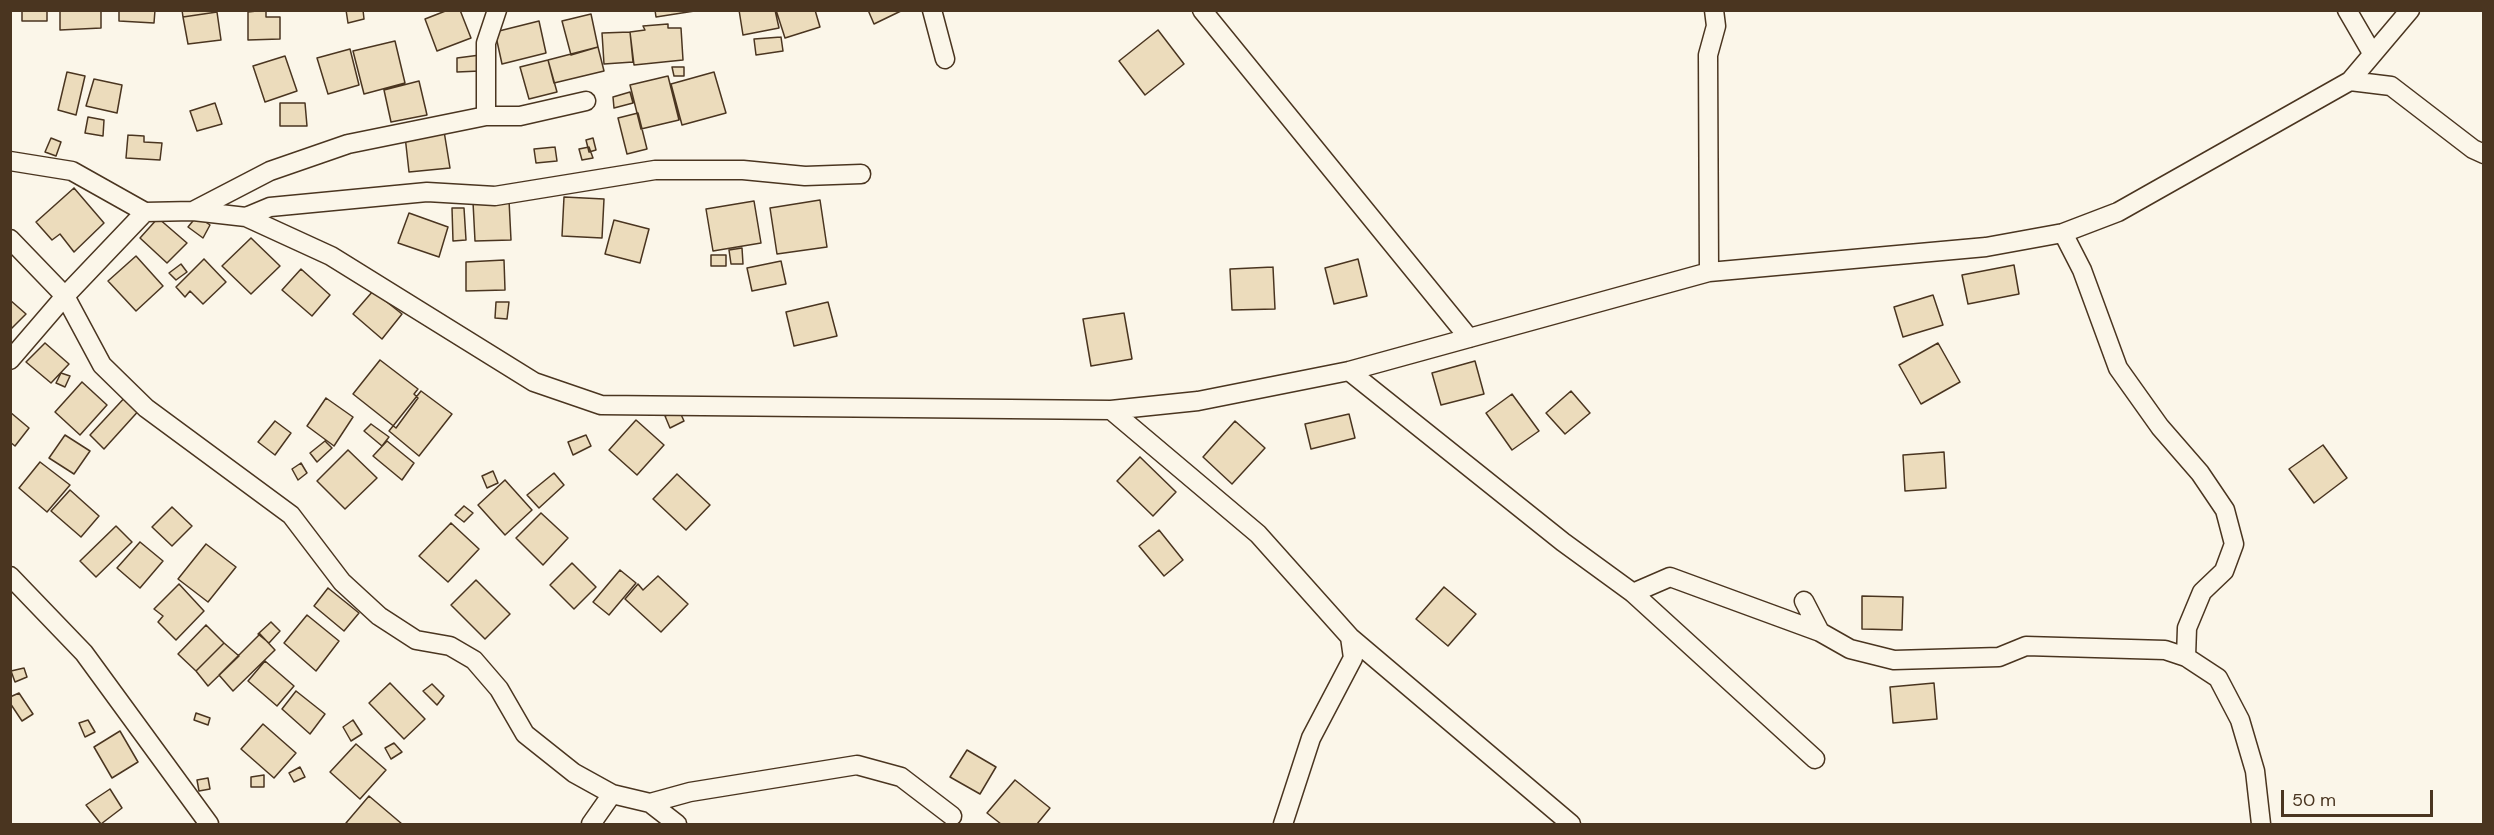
<!DOCTYPE html>
<style>
body{margin:0}
#map{position:relative;width:2494px;height:835px;overflow:hidden;background:#fbf6e9;font-family:"DM Sans",sans-serif}
canvas{display:block}
.frame{position:absolute;inset:0;border:12px solid #4a3520;pointer-events:none}
.scale{position:absolute;left:2281px;top:790px;width:152px;height:27px;box-sizing:border-box;border:3px solid #4a3520;border-top:0;padding-left:8px;font-size:18px;line-height:21px;white-space:nowrap;color:#4a3520;-webkit-text-stroke:4px #fbf6e9;paint-order:stroke}
</style>
<div id="map">
<canvas width="2494" height="835"></canvas>
<div class="frame"></div>
<div class="scale">50 m</div>
</div>
<script>
const c = document.querySelector('canvas').getContext('2d');
c.lineJoin = 'round';
function paint(path, color) { c.fillStyle = color; c.fill(path, 'evenodd'); }
const toPath = rows => new Path2D(rows.map(r => 'M' + r).join(''));
function strokePath(path, color, width, dash) { c.strokeStyle = color; c.lineWidth = width; c.lineCap = dash ? 'butt' : 'round'; c.setLineDash(dash || []); c.stroke(path); }
const building = toPath([
 [22,10,47,10,47,21,22,21,22,10],
 [60,10,101,10,101,28,60,30,60,10],
 [119,10,155,10,154,23,119,21,119,10],
 [182,10,217,10,217,12,183,17,182,10],
 [266,10,266,17,280,17,280,39,248,40,248,12,266,10],
 [346,10,363,10,364,19,348,23,346,10],
 [448,10,460,10,471,38,437,51,425,19,448,10],
 [655,10,701,10,656,17,655,10],
 [739,10,775,10,779,28,743,35,739,10],
 [776,10,815,10,820,27,785,38,776,10],
 [868,10,903,10,874,24,868,10],
 [217,12,221,40,188,44,183,17,217,12],
 [591,14,598,47,571,55,562,21,591,14],
 [539,21,546,53,502,64,495,32,539,21],
 [668,24,668,28,681,28,683,60,634,65,630,32,645,30,643,26,668,24],
 [1158,30,1184,64,1145,95,1119,61,1158,30],
 [630,32,633,62,604,64,602,33,630,32],
 [781,37,783,51,756,55,754,39,781,37],
 [395,41,405,83,364,94,353,51,395,41],
 [598,47,604,71,554,83,548,60,598,47],
 [350,49,359,85,328,94,317,58,350,49],
 [480,55,480,71,457,72,457,58,480,55],
 [285,56,297,91,265,102,253,66,285,56],
 [548,60,557,92,529,99,520,67,548,60],
 [672,67,684,67,684,76,674,76,672,67],
 [67,72,85,76,76,115,58,110,67,72],
 [714,72,726,113,682,125,671,84,714,72],
 [668,76,679,120,641,129,630,85,668,76],
 [94,79,122,85,117,113,86,106,94,79],
 [419,81,427,115,391,122,384,90,419,81],
 [630,92,633,103,614,108,613,97,630,92],
 [215,103,222,124,197,131,190,111,215,103],
 [280,103,305,103,307,126,280,126,280,103],
 [638,113,647,149,627,154,618,118,638,113],
 [88,117,104,120,103,136,85,133,88,117],
 [444,131,450,168,409,172,405,136,444,131],
 [128,135,144,136,144,142,162,143,160,160,126,158,128,135],
 [51,138,61,142,56,156,45,152,51,138],
 [593,138,596,150,589,152,586,140,593,138],
 [555,147,557,161,536,163,534,149,555,147],
 [589,147,593,158,582,160,579,149,589,147],
 [74,188,104,223,74,252,60,234,52,240,36,222,74,188],
 [564,197,604,199,602,238,562,236,564,197],
 [509,200,511,240,475,241,473,202,509,200],
 [820,200,827,247,777,254,770,208,820,200],
 [754,201,761,243,713,251,706,209,754,201],
 [452,208,464,208,466,240,453,241,452,208],
 [409,213,448,227,439,257,398,243,409,213],
 [197,216,210,225,203,238,188,227,197,216],
 [158,218,187,243,167,263,140,238,158,218],
 [614,220,649,229,640,263,605,254,614,220],
 [251,238,280,266,251,294,222,266,251,238],
 [742,248,743,264,731,264,729,250,742,248],
 [711,255,726,255,726,266,711,266,711,255],
 [136,256,163,286,136,311,108,281,136,256],
 [204,259,226,282,203,304,190,291,185,297,176,287,204,259],
 [1358,259,1367,296,1334,304,1325,268,1358,259],
 [504,260,505,290,466,291,466,262,504,260],
 [781,261,786,284,752,291,747,268,781,261],
 [181,264,187,272,176,280,169,273,181,264],
 [2014,265,2019,294,1968,304,1962,275,2014,265],
 [1273,267,1275,309,1232,310,1230,269,1273,267],
 [301,269,330,295,312,316,282,290,301,269],
 [373,291,402,314,382,339,353,314,373,291],
 [1933,295,1943,325,1903,337,1894,307,1933,295],
 [10,300,26,314,10,330,10,300],
 [496,302,509,302,507,319,495,318,496,302],
 [828,302,837,336,794,346,786,312,828,302],
 [1124,313,1132,359,1091,366,1083,319,1124,313],
 [45,343,69,364,51,383,26,362,45,343],
 [1938,343,1960,382,1921,404,1899,365,1938,343],
 [380,360,418,389,414,394,418,398,396,428,353,394,380,360],
 [1475,361,1484,394,1441,405,1432,373,1475,361],
 [61,373,70,376,65,387,56,383,61,373],
 [82,382,107,405,80,435,55,412,82,382],
 [421,391,452,414,419,456,389,431,421,391],
 [1571,391,1590,413,1565,434,1546,413,1571,391],
 [128,394,142,407,104,449,90,435,128,394],
 [1512,394,1539,431,1512,450,1486,413,1512,394],
 [326,398,353,417,334,446,307,426,326,398],
 [679,410,684,421,670,428,665,416,679,410],
 [10,412,29,428,15,446,10,442,10,412],
 [1349,414,1355,438,1311,449,1305,424,1349,414],
 [636,420,664,445,637,475,609,450,636,420],
 [275,421,291,433,275,455,258,442,275,421],
 [1235,421,1265,448,1232,484,1203,457,1235,421],
 [371,424,389,437,382,446,364,431,371,424],
 [65,435,90,451,74,474,49,458,65,435],
 [586,435,591,446,573,455,568,442,586,435],
 [325,441,332,448,317,462,310,453,325,441],
 [387,441,414,463,402,480,373,456,387,441],
 [2323,445,2347,478,2314,503,2289,469,2323,445],
 [348,450,377,478,345,509,317,481,348,450],
 [1944,452,1946,488,1905,491,1903,455,1944,452],
 [1140,457,1176,492,1153,516,1117,481,1140,457],
 [40,462,70,485,47,512,19,488,40,462],
 [301,463,307,473,298,480,292,469,301,463],
 [493,471,498,483,487,488,482,476,493,471],
 [554,473,564,485,539,508,527,495,554,473],
 [677,474,710,505,686,530,653,499,677,474],
 [505,480,532,510,505,535,478,505,505,480],
 [70,490,99,516,81,537,51,511,70,490],
 [464,506,473,513,464,522,455,515,464,506],
 [172,507,192,526,172,546,152,527,172,507],
 [541,513,568,538,543,565,516,538,541,513],
 [451,523,479,549,448,582,419,556,451,523],
 [116,526,132,542,96,577,80,561,116,526],
 [1159,530,1183,560,1164,576,1139,546,1159,530],
 [140,542,163,561,140,588,117,568,140,542],
 [206,544,236,567,208,602,178,579,206,544],
 [572,563,596,587,574,609,550,585,572,563],
 [620,570,636,583,609,615,593,602,620,570],
 [658,576,688,604,661,632,625,599,638,584,643,590,658,576],
 [476,580,510,614,485,639,451,605,476,580],
 [179,584,204,611,176,640,158,622,163,616,154,609,179,584],
 [1444,587,1476,614,1448,646,1416,619,1444,587],
 [328,588,359,613,344,631,314,606,328,588],
 [1862,596,1903,597,1902,630,1862,629,1862,596],
 [307,615,339,641,316,671,284,643,307,615],
 [271,622,280,631,269,643,258,634,271,622],
 [206,625,224,643,196,671,178,654,206,625],
 [260,634,275,650,233,691,219,675,260,634],
 [224,643,239,656,208,686,196,671,224,643],
 [265,661,294,686,277,706,248,681,265,661],
 [24,668,27,677,15,682,11,671,24,668],
 [390,683,425,719,404,739,369,703,390,683],
 [1934,683,1937,719,1893,723,1890,687,1934,683],
 [432,684,444,696,437,705,423,691,432,684],
 [296,691,325,714,310,734,282,709,296,691],
 [19,693,33,714,22,721,10,703,10,697,19,693],
 [196,713,210,718,208,725,194,720,196,713],
 [88,720,95,732,85,737,79,723,88,720],
 [353,720,362,734,351,741,343,727,353,720],
 [263,724,296,753,274,778,241,749,263,724],
 [120,731,138,762,112,778,94,747,120,731],
 [394,743,402,752,391,759,385,748,394,743],
 [356,744,386,770,360,799,330,772,356,744],
 [967,750,996,767,980,794,950,777,967,750],
 [300,767,305,777,294,782,289,773,300,767],
 [264,775,264,787,251,787,251,777,264,775],
 [208,778,210,789,199,791,197,780,208,778],
 [1015,780,1050,808,1037,824,1001,824,987,813,1015,780],
 [110,789,122,808,101,824,86,805,110,789],
 [369,796,402,824,348,824,346,823,369,796]
]);
paint(building, '#ecdcbc');
strokePath(building, '#4a3520', 1.5);
const street = toPath([
 [932,10,945,59],
 [1202,10,1469,338],
 [2347,10,2372,53],
 [2350,81,2391,86,2473,149,2484,154],
 [486,116,486,43,497,10],
 [10,161,72,171,145,212,193,211,246,217,331,256,534,382,601,405,1111,410,1198,401,1349,371,1709,272,1986,247,2063,233,2118,212,2350,81,2410,10],
 [193,211,270,171,348,144,486,116,520,116,586,101],
 [246,217,270,207,427,192,495,196,655,170,743,170,805,176,861,174],
 [2063,233,2082,270,2118,368,2160,427,2200,473,2225,510,2234,544,2224,571,2202,592,2187,628,2186,657],
 [10,239,65,296,102,365,146,408,291,515,342,582,379,616,416,640,450,646,474,660,499,689,525,734,574,773,612,794,650,803,677,824],
 [1709,272,1708,55,1716,26,1714,10],
 [10,360,65,296,145,212],
 [1349,371,1563,542,1633,593,1815,759],
 [1111,410,1258,534,1350,637,1353,658,1311,738,1283,824],
 [10,576,84,653,209,824],
 [1633,593,1670,577,1820,632],
 [1804,601,1820,632,1850,649,1894,660,1999,657,2026,646,2165,650,2186,657,2218,678,2240,720,2255,771,2261,824],
 [1350,637,1571,824],
 [650,803,690,792,857,765,901,777,952,816],
 [591,824,612,794]
]);
strokePath(street, '#4a3520', 21);
strokePath(street, '#fbf6e9', 18);
</script>
